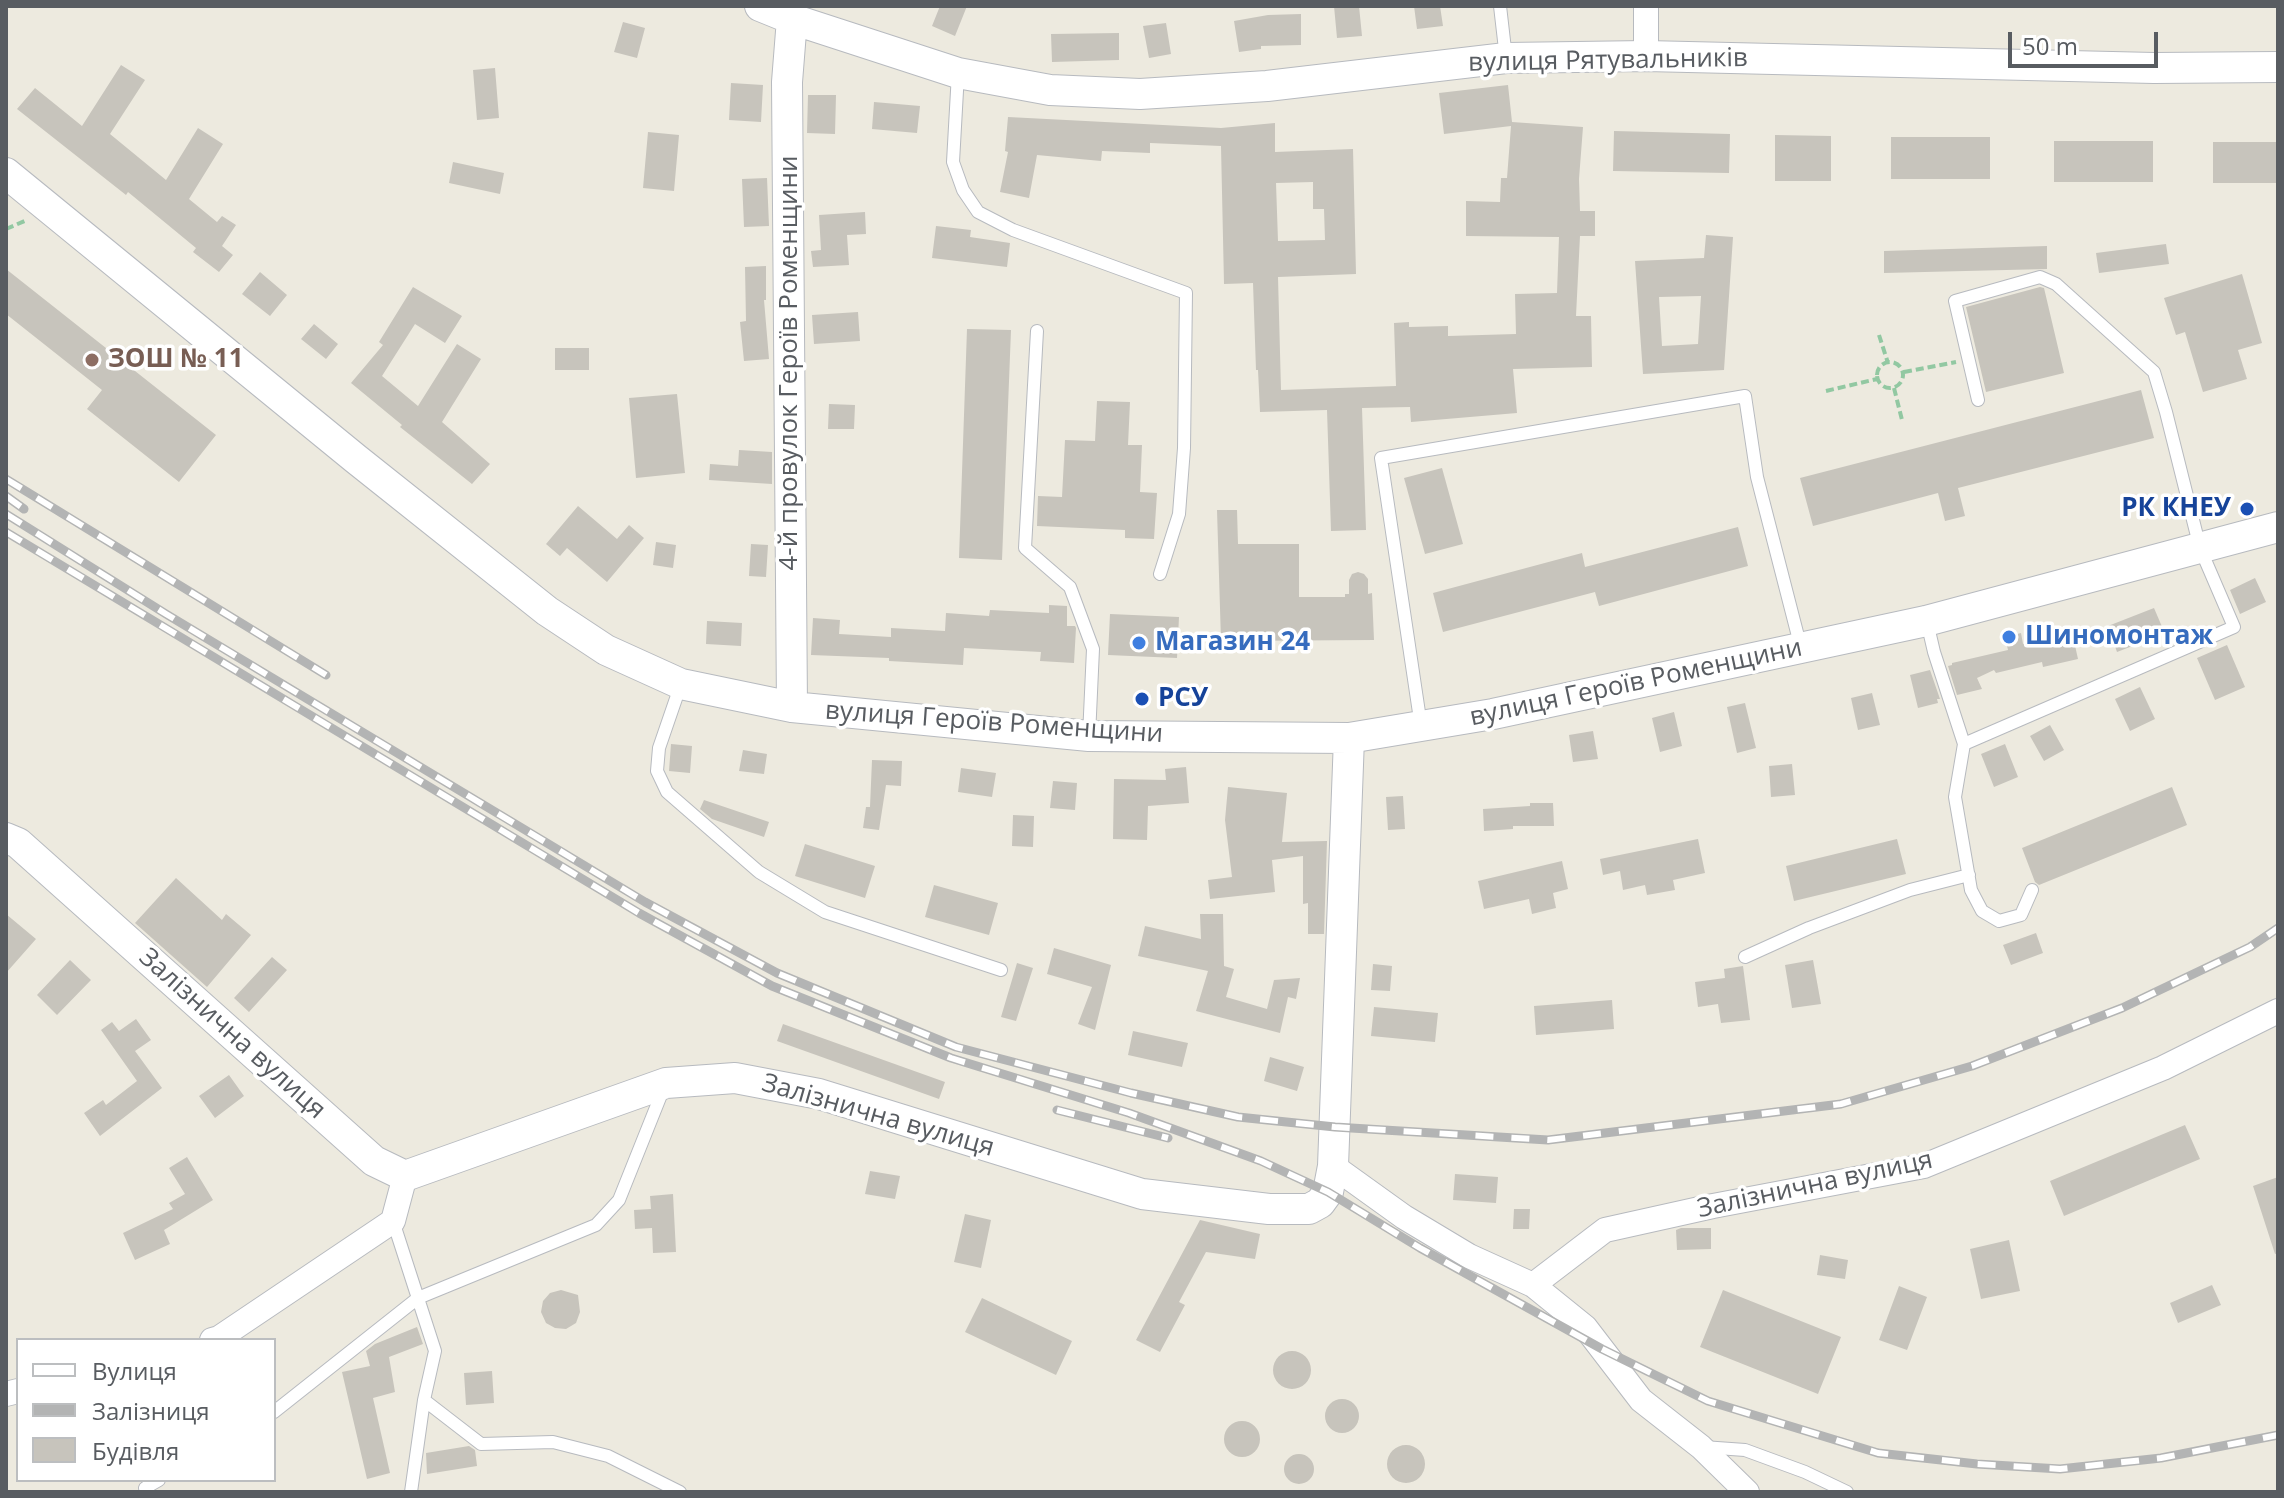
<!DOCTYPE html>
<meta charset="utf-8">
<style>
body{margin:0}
#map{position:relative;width:2284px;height:1498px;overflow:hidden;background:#edeadf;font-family:"Open Sans",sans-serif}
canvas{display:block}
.frame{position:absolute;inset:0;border:8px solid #585c61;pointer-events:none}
.legend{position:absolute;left:16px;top:1338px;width:260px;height:144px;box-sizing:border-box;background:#fff;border:2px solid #bcbec0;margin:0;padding:10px 14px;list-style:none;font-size:24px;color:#585c61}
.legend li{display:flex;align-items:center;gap:16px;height:40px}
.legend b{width:40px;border:2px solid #bcbec0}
.scale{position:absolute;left:2008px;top:32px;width:150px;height:36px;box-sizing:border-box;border:4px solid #585c61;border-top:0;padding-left:10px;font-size:24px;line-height:28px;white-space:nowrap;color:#585c61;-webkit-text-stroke:6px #fff;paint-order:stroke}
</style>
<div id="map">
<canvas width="2284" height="1498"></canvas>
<div class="frame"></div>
<ul class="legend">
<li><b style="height:10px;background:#fff"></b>Вулиця</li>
<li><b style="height:10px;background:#b3b4b4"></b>Залізниця</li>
<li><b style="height:22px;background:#c7c4bc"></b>Будівля</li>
</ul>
<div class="scale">50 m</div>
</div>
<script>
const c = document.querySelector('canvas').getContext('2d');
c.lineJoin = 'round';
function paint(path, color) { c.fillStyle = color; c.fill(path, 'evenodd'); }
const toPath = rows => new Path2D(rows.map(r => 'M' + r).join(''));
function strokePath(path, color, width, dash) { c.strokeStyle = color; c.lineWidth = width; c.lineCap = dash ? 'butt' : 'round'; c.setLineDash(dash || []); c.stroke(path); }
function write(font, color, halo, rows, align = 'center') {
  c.font = font + ' "Open Sans",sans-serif'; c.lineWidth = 7; c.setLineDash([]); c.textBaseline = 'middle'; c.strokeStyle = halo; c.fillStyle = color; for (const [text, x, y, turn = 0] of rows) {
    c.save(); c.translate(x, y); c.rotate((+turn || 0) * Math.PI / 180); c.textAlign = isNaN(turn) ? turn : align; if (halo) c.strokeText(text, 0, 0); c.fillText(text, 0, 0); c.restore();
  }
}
paint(toPath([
 [940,6,967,6,955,36,932,26],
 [1334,6,1359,6,1362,36,1337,38],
 [1414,6,1440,6,1443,26,1417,29],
 [1301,14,1301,45,1261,46,1261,49,1239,52,1234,21,1268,15],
 [623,22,645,28,637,58,614,52],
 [1166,23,1171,54,1149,58,1143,26],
 [1119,33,1119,60,1052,62,1051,34],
 [121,65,145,80,110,134,166,180,198,128,223,144,189,199,217,222,222,216,236,225,222,246,233,255,219,272,193,252,196,248,128,192,126,195,17,109,35,88,82,126],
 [495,68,499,118,477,120,473,70],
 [731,83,763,85,761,122,729,120],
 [1508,85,1512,122,1583,127,1579,179,1580,211,1595,211,1595,236,1580,236,1576,316,1591,316,1592,367,1513,369,1517,413,1411,422,1410,407,1362,408,1366,530,1331,531,1327,410,1260,412,1258,370,1256,370,1253,283,1224,284,1221,146,1150,143,1150,153,1102,151,1101,161,1037,155,1029,198,1000,192,1008,152,1005,151,1008,117,1221,128,1275,123,1275,152,1353,149,1356,274,1278,277,1281,390,1396,386,1394,323,1409,322,1409,327,1448,326,1448,336,1516,334,1515,294,1557,293,1559,237,1466,236,1466,201,1500,202,1501,178,1507,178,1511,126,1444,134,1439,93],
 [1313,182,1313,209,1324,209,1325,240,1278,241,1276,183],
 [808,95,836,95,835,134,807,133],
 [874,102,920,106,917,133,872,129],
 [1614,131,1730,134,1729,173,1613,171],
 [648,132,679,135,674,191,643,188],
 [1775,135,1831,136,1831,181,1775,181],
 [1891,137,1990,137,1990,179,1891,179],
 [2054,141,2153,141,2153,182,2054,182],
 [2213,142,2278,142,2278,183,2213,183],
 [453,162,504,173,500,194,449,183],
 [767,178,769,226,744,227,742,179],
 [865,212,866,234,847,235,849,265,813,267,811,251,821,250,819,215],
 [936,226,971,230,970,237,1010,243,1007,267,932,258],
 [1706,235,1733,237,1724,370,1643,374,1635,261,1704,258],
 [1701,296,1698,344,1662,346,1659,297],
 [2166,244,2169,264,2099,273,2096,253],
 [2047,246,2047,269,1884,273,1884,251],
 [766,266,766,300,764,300,769,359,744,361,740,322,746,321,745,267],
 [6,269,216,435,179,482,87,409,102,390,6,314],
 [260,272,287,295,270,316,242,294],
 [2242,274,2262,343,2238,350,2247,379,2203,392,2185,332,2176,335,2164,298],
 [413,287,462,316,445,343,415,324,382,376,418,406,457,344,481,359,442,422,490,464,472,484,400,427,402,425,351,383,383,345,379,342],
 [2040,287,2044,288,2064,373,1986,392,1966,307],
 [858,312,860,341,814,344,812,315],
 [314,324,338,344,326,359,301,339],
 [967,329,1011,330,1002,560,959,558],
 [555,348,589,348,589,370,555,370],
 [2141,390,2154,438,1958,488,1965,516,1945,521,1938,493,1813,526,1800,478],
 [677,394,685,473,636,478,629,398],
 [1097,401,1130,402,1128,445,1142,445,1140,492,1157,493,1154,539,1125,538,1125,530,1037,526,1038,496,1062,497,1065,440,1095,441],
 [829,404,855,405,854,429,828,429],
 [739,450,772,452,772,484,709,480,710,464,738,466],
 [1442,468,1463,544,1425,554,1404,478],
 [578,506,617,539,629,525,644,538,607,582,567,548,560,556,546,544],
 [1217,510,1237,510,1238,544,1299,544,1299,597,1345,597,1345,594,1349,594,1349,580,1352,574,1358,572,1364,574,1368,579,1368,594,1372,593,1374,640,1221,641],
 [1738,527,1748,566,1599,606,1595,592,1443,632,1433,593,1582,553,1585,567],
 [656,542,676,545,673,568,653,565],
 [751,544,768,545,766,577,749,576],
 [2255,578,2266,602,2240,614,2230,590],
 [1049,605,1067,606,1067,626,1075,626,1076,628,1074,663,1040,661,1041,652,964,648,963,665,889,661,889,658,811,655,813,618,840,620,839,634,891,637,891,628,945,631,946,613,989,616,990,610,1049,613],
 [2154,608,2163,629,2133,640,2135,645,2117,652,2108,626],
 [1110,614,1179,617,1177,658,1108,655],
 [707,621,742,623,741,646,706,644],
 [2072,632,2078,659,2043,667,2042,662,1996,673,1994,670,1977,678,1982,689,1957,695,1948,666,1952,665,1952,663,2008,650,2005,637,2021,633,2023,644],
 [2227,645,2245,687,2215,700,2197,658],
 [1930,670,1940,699,1937,699,1938,703,1918,708,1910,675],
 [2140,687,2155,719,2130,731,2115,699],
 [1872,693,1880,725,1858,730,1851,698],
 [1745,703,1756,748,1737,753,1727,707],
 [1674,712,1682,746,1660,752,1652,718],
 [2050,725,2064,750,2044,761,2030,736],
 [1593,731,1598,759,1573,762,1569,735],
 [671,744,692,746,690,773,669,771],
 [2005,744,2018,777,1994,787,1981,754],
 [743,750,767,754,764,774,739,771],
 [872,760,902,761,901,786,886,785,879,830,863,828,866,807,870,807],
 [1792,764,1795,795,1771,797,1769,766],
 [1186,767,1189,803,1148,806,1147,840,1113,839,1114,779,1166,780,1165,769],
 [961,768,996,773,992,797,958,792],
 [1053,781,1077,783,1075,810,1050,808],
 [1228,787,1287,793,1282,842,1327,841,1324,934,1308,934,1308,903,1303,904,1303,856,1272,860,1275,892,1210,899,1208,880,1232,877,1225,820],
 [2172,787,2187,825,2039,885,2035,882,2022,848],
 [1403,796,1405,829,1388,830,1386,797],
 [704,800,769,822,764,837,712,819,700,809],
 [1530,803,1553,803,1554,826,1513,826,1513,829,1484,831,1483,809,1530,806],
 [1013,815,1034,816,1033,847,1012,846],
 [1698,839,1705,873,1673,880,1675,890,1647,895,1645,885,1623,890,1620,871,1603,875,1600,859],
 [1897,839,1906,874,1794,901,1786,866],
 [805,844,875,866,865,898,795,876],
 [1562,861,1568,889,1553,893,1556,908,1532,914,1529,899,1484,909,1478,881],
 [176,878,222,920,226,914,251,935,207,987,135,923],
 [934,885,998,903,989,935,925,917],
 [6,914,36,939,6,973],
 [1200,914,1223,914,1224,966,1234,969,1226,997,1267,1009,1274,980,1300,978,1296,999,1288,997,1280,1033,1196,1011,1208,971,1138,956,1145,926,1201,939],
 [2036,933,2043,953,2011,965,2003,945],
 [1054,948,1111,965,1095,1030,1078,1024,1092,987,1047,974],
 [272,957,287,970,249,1012,234,998],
 [70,960,91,980,57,1015,37,995],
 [1813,960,1821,1004,1792,1008,1785,965],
 [1017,963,1033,968,1016,1021,1001,1017],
 [1373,964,1392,966,1390,991,1371,990],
 [1743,966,1750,1020,1721,1023,1718,1004,1698,1007,1695,982,1725,978,1724,969],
 [1612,1000,1614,1029,1536,1035,1534,1006],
 [1374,1007,1438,1013,1435,1042,1371,1036],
 [136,1019,151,1040,135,1051,162,1088,100,1136,84,1113,103,1100,106,1105,137,1081,101,1030,112,1022,119,1031],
 [783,1024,945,1082,939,1099,777,1041],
 [1133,1031,1188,1043,1182,1067,1128,1055],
 [1270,1057,1304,1067,1297,1091,1264,1081],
 [229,1075,244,1096,215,1118,199,1096],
 [2185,1125,2200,1159,2064,1216,2050,1181],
 [187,1157,213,1200,164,1230,170,1244,135,1260,123,1233,173,1209,169,1203,185,1194,169,1168],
 [870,1171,900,1176,895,1199,865,1194],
 [1455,1174,1498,1177,1496,1203,1453,1200],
 [2278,1177,2278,1253,2275,1254,2253,1186],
 [673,1194,676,1252,653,1253,652,1228,635,1229,634,1210,651,1209,650,1196],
 [1514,1209,1530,1209,1529,1229,1513,1229],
 [965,1214,991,1220,981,1268,954,1262],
 [1200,1220,1260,1234,1255,1259,1206,1252,1179,1302,1185,1305,1160,1352,1136,1340],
 [1681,1228,1711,1228,1711,1249,1677,1250,1676,1230],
 [2009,1240,2020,1291,1981,1299,1970,1249],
 [1820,1255,1848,1260,1845,1279,1817,1275],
 [2212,1285,2221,1305,2178,1323,2170,1303],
 [1899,1286,1927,1297,1907,1350,1879,1340],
 [561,1290,578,1295,580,1312,576,1323,566,1329,555,1328,546,1323,541,1312,543,1301,550,1293],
 [1723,1290,1841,1337,1818,1394,1700,1347],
 [982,1298,1072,1341,1056,1375,965,1332],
 [417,1327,423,1344,389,1357,395,1392,373,1398,390,1473,367,1479,342,1372,370,1366,366,1351,375,1344],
 '1273 1370a19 19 0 1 1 38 0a19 19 0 1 1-38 0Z',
 [492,1371,494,1403,466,1405,464,1373],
 '1325 1416a17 17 0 1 1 34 0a17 17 0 1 1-34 0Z',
 '1224 1439a18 18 0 1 1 36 0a18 18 0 1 1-36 0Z',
 '1387 1464a19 19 0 1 1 38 0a19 19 0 1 1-38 0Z',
 [469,1446,475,1450,477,1466,427,1474,426,1453],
 '1284 1469a15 15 0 1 1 30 0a15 15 0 1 1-30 0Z'
]), '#c7c4bc');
const service = toPath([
 [1500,6,1506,58],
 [958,73,953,162,963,190,978,212,1013,230,1186,293,1184,448,1179,514,1160,574],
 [1037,331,1025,548,1070,587,1093,649,1089,736],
 [1927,622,1934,652,1964,744,1955,797,1971,890,1982,911,1999,921,2021,915,2032,890],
 [681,684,659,748,657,771,667,792,759,872,825,912,1001,970],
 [1421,726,1381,458,1745,396,1757,477,1801,648],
 [1964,744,2234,627,2200,548,2166,412,2154,372,2056,284,2040,277,1955,301,1978,400],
 [1745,957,1809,928,1910,890,1969,875],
 [393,1221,435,1351,424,1400,481,1444,553,1442,608,1456,680,1492],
 [274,1412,418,1298,596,1225,619,1200,663,1090],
 [1703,1447,1745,1450,1805,1472,1847,1492],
 [145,1488,159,1480],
 [411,1492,424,1400]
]);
const minor = toPath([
 [1646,6,1646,56],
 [1333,1166,1404,1217,1469,1256,1533,1285,1585,1327,1641,1400,1701,1447,1747,1492],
 [1533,1285,1605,1230,1713,1206,1924,1166,2163,1068,2278,1011],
 [212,1340,219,1338,393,1221,405,1176],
 [6,1394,18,1391]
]);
const tertiary = toPath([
 [760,6,792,19,958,73,1050,90,1140,94,1267,86,1506,58,1646,56,2154,68,2278,67],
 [792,19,787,82,792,707],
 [6,173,356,459,547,611,606,650,681,684,792,707,1089,736,1349,738,1493,714,1926,621,2278,527],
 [6,838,18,843,374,1161,405,1176,666,1083,735,1078,819,1094,1142,1194,1269,1209,1309,1209,1320,1203,1328,1192,1333,1166,1349,738]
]);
strokePath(service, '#b7babf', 14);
strokePath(minor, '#b7babf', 26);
strokePath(tertiary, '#b7babf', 32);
strokePath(toPath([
 [6,229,27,220],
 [1879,335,1888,363],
 '1877 375a13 13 0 1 1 26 0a13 13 0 1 1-26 0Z',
 [1904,372,1956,362],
 [1894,388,1902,420],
 [1826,391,1877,379]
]), '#92c8a2', 4, [8, 4]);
strokePath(service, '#fff', 12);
strokePath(minor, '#fff', 24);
strokePath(tertiary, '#fff', 30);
const rail = toPath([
 [6,479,326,675],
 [6,496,24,509],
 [6,514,166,614,645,902,777,973,956,1047,1131,1093,1238,1117,1335,1127,1548,1140,1841,1104,1972,1066,2122,1008,2250,947,2278,928],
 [6,532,639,913,772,986,951,1058,1129,1113,1261,1161,1328,1192,1420,1248,1602,1349,1708,1401,1878,1453,1977,1464,2060,1469,2161,1458,2278,1435],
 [1057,1110,1168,1138]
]);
strokePath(rail, '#b3b4b4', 9);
strokePath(rail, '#fff', 6, [18]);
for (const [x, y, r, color] of [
 [92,360,8,"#8d6e63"],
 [2247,509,8,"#1a4fb4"],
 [2009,637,8,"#3f7fe0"],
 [1139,643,8,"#3f7fe0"],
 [1142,699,8,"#1a4fb4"]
]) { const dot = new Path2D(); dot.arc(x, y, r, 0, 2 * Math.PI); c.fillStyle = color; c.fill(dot); strokePath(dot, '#fff', 3); }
write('26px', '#585c61', '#fff', [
 ["вулиця Рятувальників",1608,61,-1],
 ["4-й провулок Героїв Роменщини",790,363,-90],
 ["вулиця Героїв Роменщини",1636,683,-12],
 ["вулиця Героїв Роменщини",994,723,4],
 ["Залізнична вулиця",232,1034,42],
 ["Залізнична вулиця",878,1116,16],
 ["Залізнична вулиця",1815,1185,-12]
]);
write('bold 26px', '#785e54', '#fff', [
 ["ЗОШ № 11",108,360]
], 'left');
write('bold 26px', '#164399', '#fff', [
 ["РК КНЕУ",2231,509],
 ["РСУ",1158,699,"left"]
], 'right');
write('bold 26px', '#366cbe', '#fff', [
 ["Шиномонтаж",2025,637],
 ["Магазин 24",1155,643]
], 'left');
</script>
